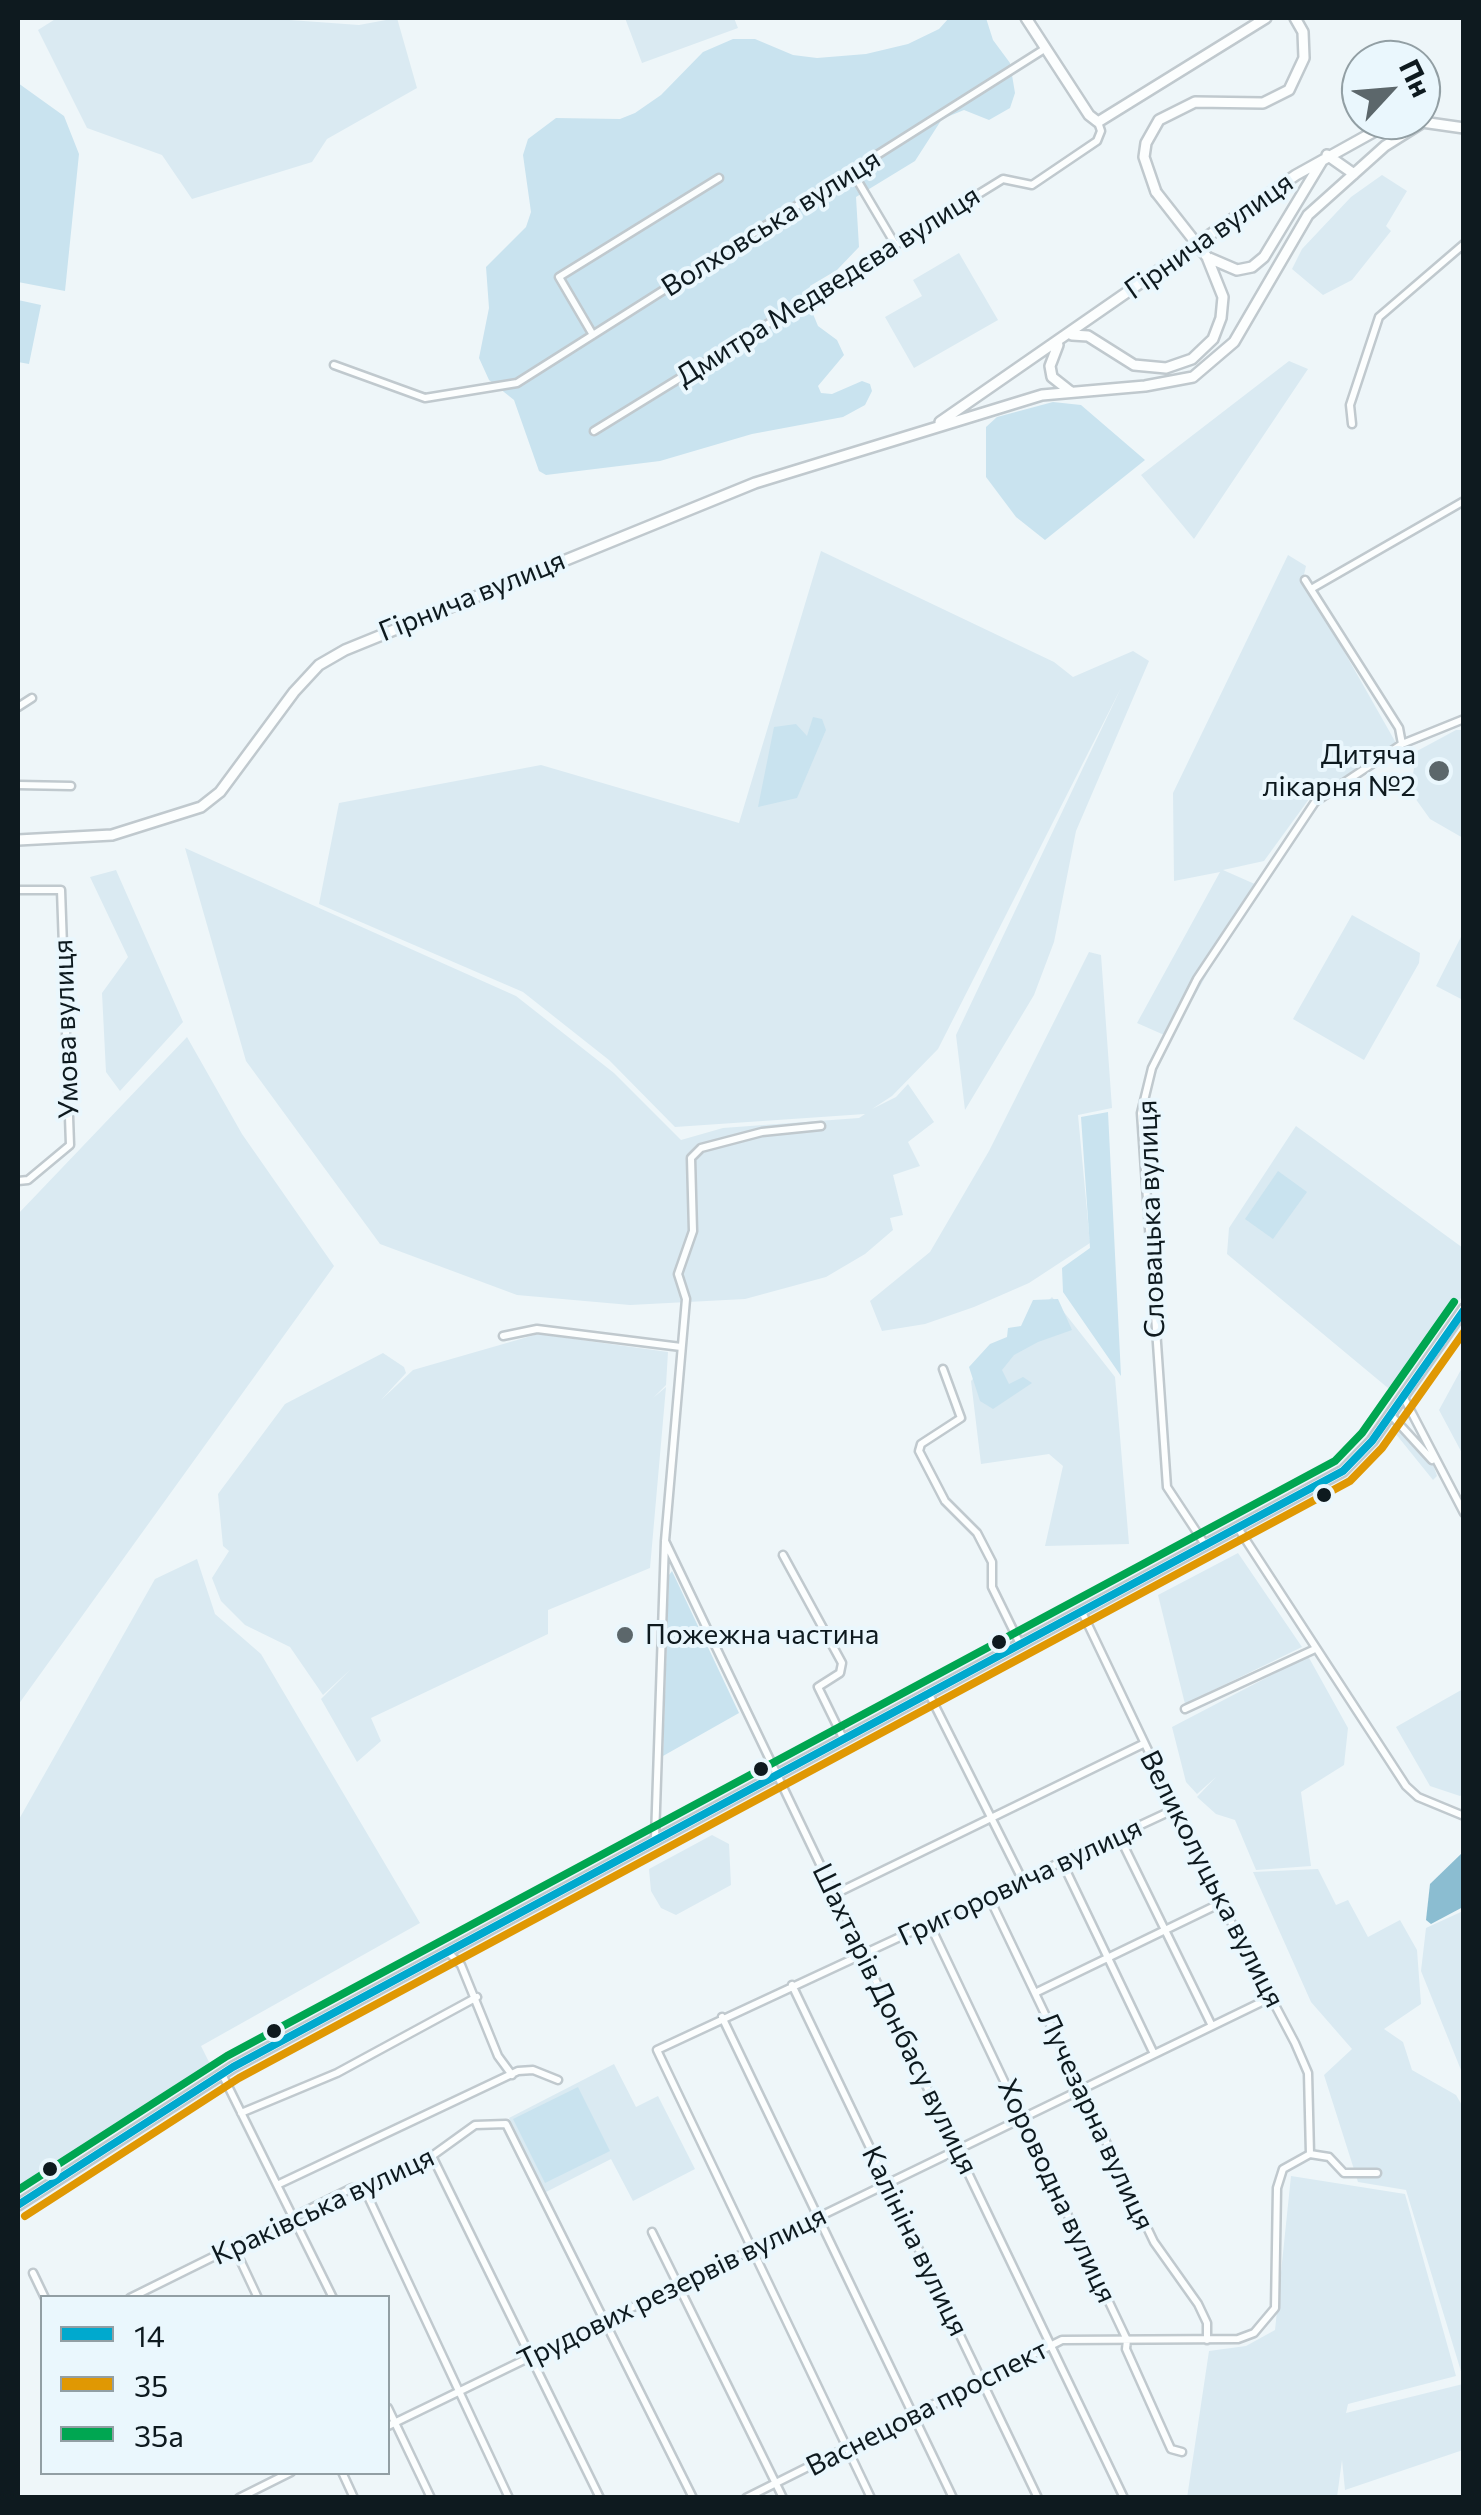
<!DOCTYPE html>
<meta charset="utf-8">
<style>
body{margin:0}
#map{position:relative;width:1481px;height:2515px;overflow:hidden;background:#eef6f9;font-family:Commissioner,sans-serif}
canvas{display:block}
.frame{position:absolute;inset:0;border:20px solid #0e1a1f;pointer-events:none}
.legend{position:absolute;left:40px;top:2295px;width:350px;height:180px;box-sizing:border-box;background:#eaf7fd;border:2px solid #929fa4;margin:0;padding:12px 18px;list-style:none;font-size:30px;color:#0e1a1f}
.legend li{display:flex;align-items:center;gap:20px;height:50px}
.legend b{width:50px;border:2px solid #929fa4}
.north{position:absolute;left:1341px;top:40px;width:100px;height:100px;box-sizing:border-box;background:#eaf7fd;border:2px solid #929fa4;border-radius:50%;rotate:64deg;font-size:28px;font-weight:700;line-height:40px;text-align:center;color:#0e1a1f}
.north::after{content:'';display:block;margin:auto;width:35px;height:45px;background:#5c676b;clip-path:polygon(50% 0,100% 100%,50% 72%,0 100%)}
</style>
<div id="map">
<canvas width="1481" height="2515"></canvas>
<div class="frame"></div>
<ul class="legend">
<li><b style="height:12px;background:#00a9ce"></b>14</li>
<li><b style="height:12px;background:#e09803"></b>35</li>
<li><b style="height:12px;background:#00a651"></b>35а</li>
</ul>
<div class="north">Пн</div>
</div>
<script>
const c = document.querySelector('canvas').getContext('2d');
c.lineJoin = 'round';
function paint(path, color) { c.fillStyle = color; c.fill(path, 'evenodd'); }
const toPath = rows => new Path2D(rows.map(r => 'M' + r).join(''));
function strokePath(path, color, width, dash) { c.strokeStyle = color; c.lineWidth = width; c.lineCap = dash ? 'butt' : 'round'; c.setLineDash(dash || []); c.stroke(path); }
function write(font, color, halo, rows, align = 'center') {
  c.font = font + ' Commissioner,sans-serif'; c.lineWidth = 8; c.setLineDash([]); c.textBaseline = 'middle'; c.strokeStyle = halo; c.fillStyle = color; for (const [text, x, y, turn = 0] of rows) {
    c.save(); c.translate(x, y); c.rotate((+turn || 0) * Math.PI / 180); c.textAlign = isNaN(turn) ? turn : align; if (halo) c.strokeText(text, 0, 0); c.fillText(text, 0, 0); c.restore();
  }
}
paint(toPath([
 [57,18,262,18,359,25,397,18,417,88,327,139,312,162,192,199,162,155,87,128,38,30],
 [625,18,734,18,738,28,642,63],
 [1382,175,1407,191,1386,226,1391,231,1352,280,1323,295,1292,269,1302,249,1351,197],
 [959,253,998,320,914,368,885,317,922,296,913,280],
 [1289,361,1308,369,1194,539,1141,475],
 [821,551,1054,662,1073,677,1133,651,1149,661,1076,831,1054,942,1034,995,965,1110,956,1035,1121,688,938,1049,892,1096,872,1109,896,1097,908,1084,934,1122,908,1142,920,1166,893,1175,903,1215,890,1218,893,1230,865,1254,826,1277,745,1299,630,1305,517,1295,380,1244,246,1061,185,848,516,996,614,1073,681,1140,723,1128,859,1118,865,1114,675,1127,609,1060,523,992,319,904,339,803,541,765,739,823],
 [1288,555,1306,566,1303,579,1396,743,1309,799,1264,861,1223,870,1257,885,1171,1038,1137,1023,1220,872,1174,881,1173,793],
 [1456,730,1463,730,1463,838,1430,819,1410,791,1417,751],
 [116,870,183,1022,120,1091,106,1072,102,993,128,957,90,877],
 [1352,915,1420,953,1419,963,1364,1060,1293,1019],
 [1463,933,1463,1000,1436,986],
 [1089,952,1101,955,1112,1108,1078,1115,1090,1243,1029,1283,974,1307,925,1324,882,1331,870,1301,930,1252,989,1151],
 [187,1037,242,1134,334,1266,18,1705,18,1214],
 [1296,1126,1463,1248,1463,1295,1394,1393,1227,1254,1229,1228],
 [1052,1297,1115,1377,1129,1544,1045,1546,1063,1466,1049,1454,981,1464,971,1381],
 [538,1334,668,1352,666,1385,653,1398,666,1387,650,1568,548,1610,548,1634,371,1718,381,1741,357,1762,321,1699,351,1669,323,1695,290,1647,245,1625,221,1601,212,1578,229,1551,223,1546,218,1494,285,1404,383,1353,404,1367,406,1373,381,1400,413,1370],
 [1463,1366,1463,1455,1439,1410],
 [1399,1429,1433,1464,1437,1476,1433,1480,1395,1433],
 [1238,1553,1302,1647,1185,1704,1158,1595],
 [197,1559,215,1614,261,1654,420,1923,201,2046,211,2066,18,2193,18,1821,155,1579],
 [1308,1656,1348,1728,1344,1765,1301,1792,1311,1866,1256,1870,1235,1820,1216,1814,1197,1797,1216,1777,1197,1794,1186,1782,1172,1727],
 [1463,1689,1464,1793,1460,1796,1430,1786,1396,1727],
 [712,1835,729,1844,731,1885,676,1915,661,1908,651,1891,649,1869],
 [1318,1869,1336,1905,1348,1900,1368,1937,1400,1920,1417,1950,1421,2004,1384,2029,1403,2042,1412,2070,1456,2095,1463,2107,1463,2378,1406,2190,1358,2182,1324,2075,1352,2049,1311,2002,1253,1872],
 [1463,1911,1463,2075,1421,1971,1426,1928],
 [614,2064,636,2107,658,2096,695,2169,633,2201,611,2159,546,2192,509,2118],
 [1291,2176,1405,2194,1456,2376,1348,2404,1346,2413,1463,2384,1463,2450,1345,2490,1342,2460,1337,2497,1187,2498,1209,2351,1246,2346,1275,2330]
]), '#daeaf2');
paint(toPath([
 [949,18,986,18,993,40,1010,63,1015,93,1010,108,989,120,964,110,942,119,915,161,856,197,859,247,837,270,810,286,808,302,818,326,837,340,844,355,818,386,821,393,832,394,862,381,870,384,872,391,865,405,843,417,752,434,660,461,546,475,539,471,514,400,489,380,479,358,489,308,486,267,526,227,531,212,523,155,528,139,556,118,620,119,635,113,661,95,703,52,733,39,755,39,793,55,817,58,866,54,908,44,939,29],
 [18,83,64,116,79,154,65,291,18,282],
 [18,300,41,305,29,364,18,362],
 [1053,402,1081,405,1145,460,1045,540,1016,517,986,477,986,427,997,417],
 [813,717,822,719,826,730,797,798,758,807,774,727,796,724,807,736],
 [1108,1112,1121,1376,1063,1292,1062,1268,1090,1248,1081,1117],
 [1278,1171,1307,1192,1273,1239,1245,1219],
 [1058,1299,1072,1330,1038,1342,1014,1355,1002,1370,1009,1384,1023,1377,1032,1383,993,1409,980,1401,969,1367,990,1344,1007,1337,1008,1328,1021,1326,1033,1300],
 [672,1571,739,1713,663,1756,669,1575],
 [578,2087,610,2151,545,2183,513,2119]
]), '#c9e3ef');
paint(toPath([
 [1463,1852,1463,1907,1431,1924,1426,1920,1430,1884]
]), '#8bbdd1');
const minor = toPath([
 [853,173,895,244],
 [593,335,559,277,719,178],
 [334,365,425,398,517,383,1046,48],
 [1352,424,1350,405,1379,317,1464,244],
 [594,431,1003,179,1032,185,1097,141,1101,131,1098,122],
 [1305,580,1399,728,1402,744],
 [1311,589,1464,501],
 [18,707,32,698],
 [18,785,71,786],
 [18,890,61,890,70,1145,28,1180,18,1181],
 [503,1336,537,1329,681,1347],
 [943,1369,961,1418,921,1444,919,1451,945,1501,977,1533,992,1562,992,1587,1020,1644],
 [1403,1396,1464,1513],
 [1390,1414,1432,1460],
 [1238,1528,1406,1786,1418,1797,1464,1816],
 [665,1541,1124,2498],
 [1204,1543,1167,1487,1141,1113,1152,1068,1197,979,1315,802,1402,744,1464,719],
 [783,1555,842,1663,840,1673,818,1687,843,1738],
 [1082,1612,1221,1903,1295,2043,1308,2073,1310,2154],
 [928,1692,1023,1881],
 [1185,1709,1315,1649],
 [1119,1836,1212,2026],
 [655,1838,665,1541,686,1299,678,1274,693,1231,691,1158,701,1148,762,1132,821,1126],
 [1062,1862,1154,2054],
 [835,1894,1143,1744],
 [989,1897,1154,2242,1198,2304,1207,2323,1207,2340],
 [930,1925,1127,2340,1126,2349,1171,2449,1182,2452],
 [448,1952,461,1965,498,2056,512,2075],
 [792,1985,1038,2498],
 [1035,1993,1221,1903],
 [722,2017,953,2498],
 [222,2074,333,2298],
 [241,2113,337,2073,477,1997],
 [432,2156,600,2498],
 [277,2185,518,2071,533,2070,558,2080],
 [364,2188,509,2498],
 [652,2232,783,2498],
 [234,2247,258,2298],
 [33,2273,45,2298],
 [130,2298,352,2188,364,2188,432,2156,475,2125,506,2124,693,2498],
 [388,2408,431,2498],
 [388,2426,1272,1997],
 [342,2472,354,2498],
 [239,2498,291,2472],
 [746,2498,1062,2340,1238,2339,1254,2333,1275,2308,1277,2188,1283,2169,1310,2154,1329,2157,1344,2173,1377,2173],
 [871,2498,657,2050,1175,1809]
]);
const major = toPath([
 [1026,18,1089,115,1098,122,1266,18],
 [1422,122,1464,128],
 [1327,155,1354,174],
 [1156,192,1144,157,1146,143,1159,120,1195,102,1263,103,1289,90,1304,58,1303,32,1295,18],
 [1209,258,1237,270,1252,267,1264,257,1322,161],
 [1072,335,1088,336,1134,365,1166,368,1192,359,1213,339,1221,318,1223,297,1207,257],
 [1058,345,1050,366,1052,377,1071,392],
 [940,422,1296,175,1395,120],
 [18,840,112,835,201,807,220,792,294,692,319,665,345,650,755,483,1042,395,1145,386,1193,377,1234,342,1308,215,1385,146,1423,122],
 [18,2205,233,2067,1343,1471,1372,1441,1464,1309]
]);
strokePath(minor, '#c0c9ce', 11);
strokePath(major, '#c0c9ce', 14);
strokePath(minor, '#fcfefe', 6);
strokePath(major, '#fcfefe', 9);
const majorBridge = toPath([
 [1156,192,1207,257]
]);
strokePath(majorBridge, '#c0c9ce', 14, []);
strokePath(majorBridge, '#fcfefe', 9);
strokePath(toPath([
 [18,2205,233,2067,1343,1471,1372,1441,1464,1310]
]), '#00a9ce', 8);
strokePath(toPath([
 [25,2216,239,2078,1350,1481,1382,1448,1464,1332]
]), '#e09803', 8);
strokePath(toPath([
 [18,2190,227,2056,1335,1461,1362,1433,1454,1302]
]), '#00a651', 8);
for (const [x, y, r, color] of [
 [1439,771,12,"#5c676b"],
 [1324,1495,9,"#0e1a1f"],
 [625,1635,10,"#5c676b"],
 [999,1642,9,"#0e1a1f"],
 [761,1769,9,"#0e1a1f"],
 [274,2031,9,"#0e1a1f"],
 [50,2169,9,"#0e1a1f"]
]) { const dot = new Path2D(); dot.arc(x, y, r, 0, 2 * Math.PI); c.fillStyle = color; c.fill(dot); strokePath(dot, '#eaf7fd', 4); }
write('28px', '#0e1a1f', '#eaf7fd', [
 ["Волховська вулиця",771,223,-32],
 ["Гірнича вулиця",1209,236,-35],
 ["Дмитра Медведєва вулиця",828,286,-32],
 ["Гірнича вулиця",472,596,-22],
 ["Умова вулиця",66,1029,-92],
 ["Словацька вулиця",1151,1219,-92],
 ["Великолуцька вулиця",1212,1879,63],
 ["Григоровича вулиця",1020,1882,-25],
 ["Шахтарів Донбасу вулиця",895,2019,64],
 ["Лучезарна вулиця",1096,2121,65],
 ["Хороводна вулиця",1057,2191,65],
 ["Краківська вулиця",323,2206,-25],
 ["Калініна вулиця",915,2241,64],
 ["Трудових резервів вулиця",672,2288,-26],
 ["Васнецова проспект",927,2408,-27]
]);
write('28px', '#0e1a1f', '#eaf7fd', [
 ["Дитяча",1416,755],
 ["лікарня №2",1416,787],
 ["Пожежна частина",645,1635,"left"]
], 'right');
</script>
